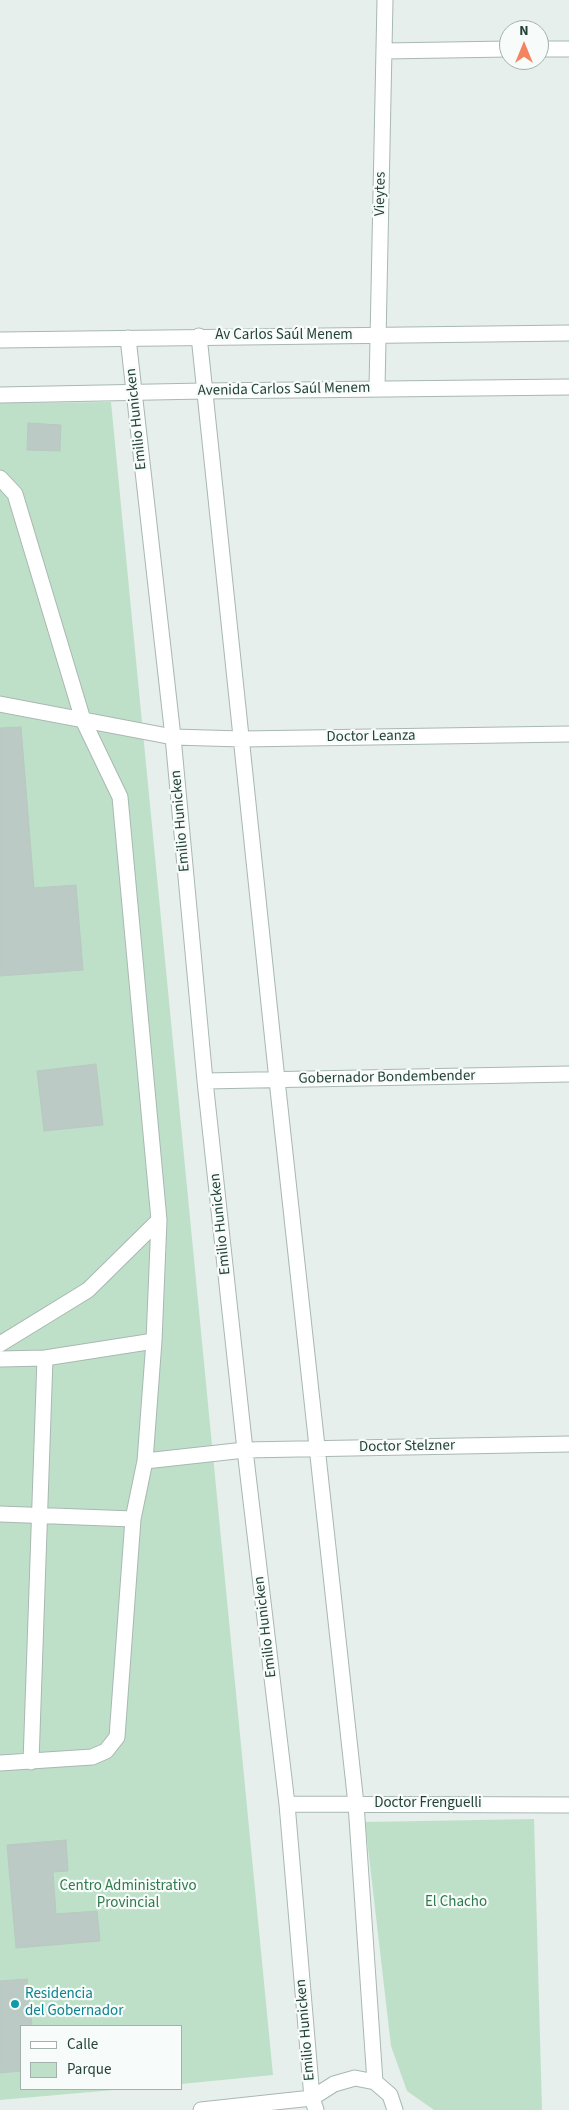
<!DOCTYPE html>
<meta charset="utf-8">
<style>
body{margin:0}
#map{position:relative;width:569px;height:2110px;overflow:hidden;background:#e6efeb;font-family:"Source Sans 3",sans-serif}
canvas{display:block}
.legend{position:absolute;left:20px;top:2025px;width:162px;height:65px;box-sizing:border-box;background:#f7fbf9;border:1px solid #a3b1ad;margin:0;padding:6px 9px;list-style:none;font-size:15px;color:#24423a}
.legend li{display:flex;align-items:center;gap:10px;height:25px}
.legend b{width:25px;border:1px solid #a3b1ad}
.north{position:absolute;left:499px;top:20px;width:50px;height:50px;box-sizing:border-box;background:#f7fbf9;border:1px solid #a3b1ad;border-radius:50%;rotate:0deg;font-size:14px;font-weight:700;line-height:20px;text-align:center;color:#24423a}
.north::after{content:'';display:block;margin:auto;width:18px;height:22px;background:#f4845f;clip-path:polygon(50% 0,100% 100%,50% 72%,0 100%)}
</style>
<div id="map">
<canvas width="569" height="2110"></canvas>
<ul class="legend">
<li><b style="height:6px;background:#fff"></b>Calle</li>
<li><b style="height:14px;background:#bfe0c8"></b>Parque</li>
</ul>
<div class="north">N</div>
</div>
<script>
const c = document.querySelector('canvas').getContext('2d');
c.lineJoin = 'round';
function paint(path, color) { c.fillStyle = color; c.fill(path, 'evenodd'); }
const toPath = rows => new Path2D(rows.map(r => 'M' + r).join(''));
function strokePath(path, color, width, dash) { c.strokeStyle = color; c.lineWidth = width; c.lineCap = dash ? 'butt' : 'round'; c.setLineDash(dash || []); c.stroke(path); }
function write(font, color, halo, rows, align = 'center') {
  c.font = font + ' "Source Sans 3",sans-serif'; c.lineWidth = 4.5; c.setLineDash([]); c.textBaseline = 'middle'; c.strokeStyle = halo; c.fillStyle = color; for (const [text, x, y, turn = 0] of rows) {
    c.save(); c.translate(x, y); c.rotate((+turn || 0) * Math.PI / 180); c.textAlign = isNaN(turn) ? turn : align; if (halo) c.strokeText(text, 0, 0); c.fillText(text, 0, 0); c.restore();
  }
}
paint(toPath([
 [111,402,273,2075,181,2084,181,2026,21,2026,21,2089,125,2089,0,2100,0,403],
 [534,1819,542,2110,434,2110,407,2091,391,2046,365,1822]
]), '#bfe0c8');
const building = toPath([
 [28,423,61,425,60,451,27,450,28,423],
 [21,727,34,888,76,885,83,970,0,976,0,728,21,727],
 [96,1064,103,1125,44,1131,37,1071,96,1064],
 [66,1840,68,1871,53,1872,56,1914,97,1911,100,1941,16,1948,7,1845,66,1840],
 [27,1979,32,2026,21,2026,21,2071,0,2073,0,1981,27,1979]
]);
paint(building, '#bbcac4');
strokePath(building, '#b8c9c2', 1);
const service = toPath([
 [0,478,15,494,83,720,120,797,159,1220,154,1341],
 [0,704,173,737],
 [0,1344,88,1290,159,1220],
 [0,1359,45,1358,154,1341,145,1461,133,1519,117,1737,106,1751,92,1757,0,1763],
 [145,1461,245,1450],
 [0,1514,133,1519],
 [31,1762,45,1358]
]);
const minor = toPath([
 [539,49,569,49],
 [384,51,509,49],
 [199,336,277,1080,356,1804,375,2082],
 [128,338,173,737,205,1081,245,1450,287,1804,312,2098,316,2110],
 [377,388,385,0],
 [173,737,242,739,569,734],
 [205,1081,569,1074],
 [245,1450,569,1444],
 [287,1804,569,1805],
 [201,2110,312,2098,334,2084,355,2078,375,2082,390,2095,395,2110]
]);
const tertiary = toPath([
 [0,340,569,333],
 [0,395,204,391,569,387]
]);
strokePath(service, '#a8b8b2', 17);
strokePath(minor, '#a8b8b2', 17);
strokePath(tertiary, '#a8b8b2', 17);
strokePath(service, '#fff', 15);
strokePath(minor, '#fff', 15);
strokePath(tertiary, '#fff', 15);
for (const [x, y, r, color] of [
 [15,2004,5,"#0f9aa8"]
]) { const dot = new Path2D(); dot.arc(x, y, r, 0, 2 * Math.PI); c.fillStyle = color; c.fill(dot); strokePath(dot, '#f7fbf9', 2); }
write('15px', '#24423a', '#f7fbf9', [
 ["Vieytes",381,194,-89],
 ["Av Carlos Saúl Menem",284,336],
 ["Avenida Carlos Saúl Menem",284,390,-1],
 ["Emilio Hunicken",137,419,-96],
 ["Doctor Leanza",371,737,-1],
 ["Emilio Hunicken",181,821,-95],
 ["Gobernador Bondembender",387,1078,-1],
 ["Emilio Hunicken",221,1224,-96],
 ["Doctor Stelzner",407,1447,-1],
 ["Emilio Hunicken",266,1627,-97],
 ["Doctor Frenguelli",428,1804],
 ["Emilio Hunicken",306,2030,-95]
]);
write('15px', '#2d7a4b', '#f7fbf9', [
 ["Centro Administrativo",128,1887],
 ["Provincial",128,1904],
 ["El Chacho",456,1903]
]);
write('15px', '#0d838f', '#f7fbf9', [
 ["Residencia",25,1995],
 ["del Gobernador",25,2012]
], 'left');
</script>
